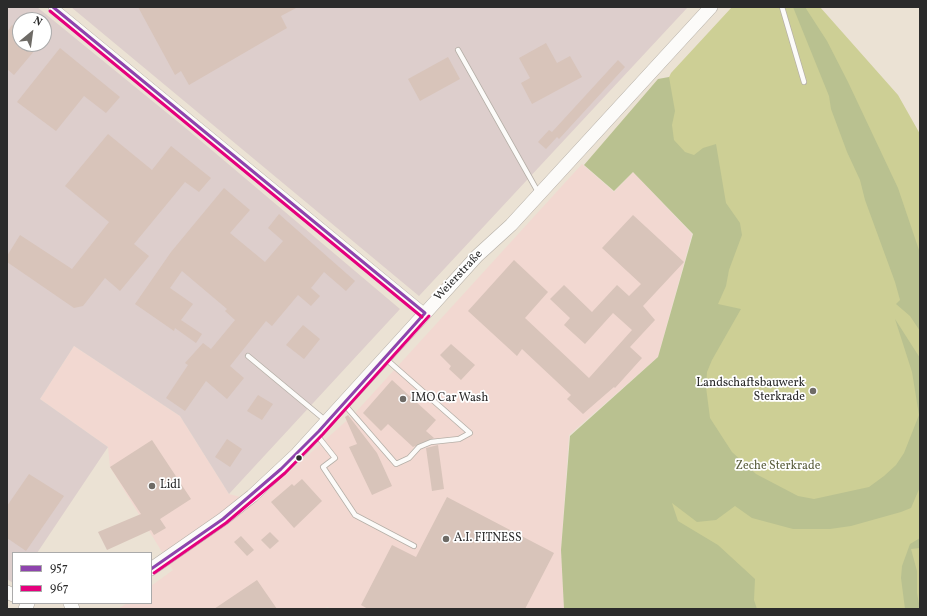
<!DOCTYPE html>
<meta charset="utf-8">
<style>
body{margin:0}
#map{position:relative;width:927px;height:616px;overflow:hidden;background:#ebe2d4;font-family:Vollkorn,serif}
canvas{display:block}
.frame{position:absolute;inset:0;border:8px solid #2b2b2b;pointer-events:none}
.legend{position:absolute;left:12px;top:552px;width:140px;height:52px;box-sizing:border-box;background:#fff;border:1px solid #aaa;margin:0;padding:5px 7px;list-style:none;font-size:12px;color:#2b2b2b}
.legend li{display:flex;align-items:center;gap:8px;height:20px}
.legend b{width:20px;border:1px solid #aaa}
.north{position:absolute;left:12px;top:12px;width:40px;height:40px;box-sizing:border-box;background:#fff;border:1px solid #aaa;border-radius:50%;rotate:29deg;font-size:11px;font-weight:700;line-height:16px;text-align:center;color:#2b2b2b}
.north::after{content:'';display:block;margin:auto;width:14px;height:18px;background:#6e6b66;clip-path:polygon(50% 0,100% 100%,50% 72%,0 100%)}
</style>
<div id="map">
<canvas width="927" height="616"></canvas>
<div class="frame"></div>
<ul class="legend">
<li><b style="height:5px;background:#8e44ad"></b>957</li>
<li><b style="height:5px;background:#e5007d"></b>967</li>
</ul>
<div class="north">N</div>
</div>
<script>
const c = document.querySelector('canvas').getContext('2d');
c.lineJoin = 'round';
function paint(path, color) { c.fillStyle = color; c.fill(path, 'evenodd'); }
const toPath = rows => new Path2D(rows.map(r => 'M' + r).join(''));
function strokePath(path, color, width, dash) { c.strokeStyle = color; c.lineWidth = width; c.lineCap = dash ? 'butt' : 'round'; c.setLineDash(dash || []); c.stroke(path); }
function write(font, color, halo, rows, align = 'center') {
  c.font = font + ' Vollkorn,serif'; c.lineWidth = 3.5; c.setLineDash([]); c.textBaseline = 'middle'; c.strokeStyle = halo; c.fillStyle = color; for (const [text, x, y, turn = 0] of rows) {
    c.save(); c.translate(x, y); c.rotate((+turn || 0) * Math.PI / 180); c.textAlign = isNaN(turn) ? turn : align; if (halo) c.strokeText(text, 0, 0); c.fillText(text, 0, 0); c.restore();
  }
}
paint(toPath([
 [582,164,614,192,633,172,692,234,658,357,569,435,561,550,564,609,332,609,327,607,324,609,118,609,127,603,151,603,151,586,173,570,110,467,108,447,40,399,74,346,180,416,229,494,257,501,354,414]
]), '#f2d8d1');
paint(toPath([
 [7,7,37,7,188,130,400,309,229,494,180,416,74,346,40,399,108,447,37,553,13,553,13,583,7,579],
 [20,20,44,20,44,44,20,44],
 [71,7,688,7,419,296]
]), '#ddcecc');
paint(toPath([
 [732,7,820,7,898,95,920,134,920,609,610,609,708,235,639,140,671,73]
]), '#cdcf95');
paint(toPath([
 [793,7,805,7,827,41,848,82,898,188,920,253,920,331,910,316,896,304,900,300,895,282,865,200,860,180,847,152,831,109,829,96],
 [669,77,675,111,672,125,674,140,685,152,694,155,703,148,716,144,726,203,740,223,742,235,729,270,726,286,718,304,741,309,712,360,707,372,706,387,710,418,732,452,756,474,798,496,814,499,869,487,884,476,896,465,904,453,919,415,912,372,895,319,920,358,920,487,911,508,901,512,851,526,830,529,793,529,752,518,735,506,716,520,697,522,672,503,678,521,718,545,755,579,754,600,757,609,564,609,561,550,570,436,658,357,693,234,633,172,614,191,584,165,658,79],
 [920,538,920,548,911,549,917,571,917,593,920,609,905,609,901,578,902,566,910,544]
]), '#b9c190');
paint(toPath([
 [138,7,298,7,281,16,287,28,189,85,181,71,175,75],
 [12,25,20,31,20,44,40,44,14,75,7,69,7,32],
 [546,43,557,63,570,56,582,77,532,104,521,83,530,78,519,58],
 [60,48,120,97,106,113,84,96,56,131,17,102],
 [448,57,460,79,420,101,408,79],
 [618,60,625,67,559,139,557,137,546,149,538,142,549,130,552,132],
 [108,134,152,170,171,146,211,178,199,192,185,182,134,244,149,256,120,291,105,278,83,306,74,308,7,262,7,256,20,235,72,269,109,222,65,186],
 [224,188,250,210,230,233,265,262,283,241,268,228,279,214,355,281,346,291,324,272,311,288,320,296,311,306,298,295,272,326,266,321,230,366,244,378,227,399,206,381,185,411,166,398,188,365,185,363,203,343,211,349,235,320,225,311,227,309,182,271,170,288,193,304,181,320,202,334,196,343,175,328,174,331,135,304,171,252],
 [633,215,684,262,643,306,655,320,630,347,642,358,615,388,614,387,583,414,567,399,571,395,522,349,517,356,468,311,514,260,548,292,525,318,589,378,632,330,613,313,585,344,564,325,570,318,550,299,564,285,592,312,617,285,629,296,641,284,602,248],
 [303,325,320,339,304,359,286,345],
 [451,344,475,365,461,380,449,369,451,366,440,355],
 [392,380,436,420,426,431,434,438,413,447,388,424,381,431,363,413],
 [258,395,273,404,262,420,247,411],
 [348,415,377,453,392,486,372,495,349,447,357,444,345,417],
 [227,439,242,449,230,467,215,457],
 [152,440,191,499,160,519,166,528,154,535,151,530,107,550,98,532,141,514,110,467],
 [438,445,444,489,432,491,426,448],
 [29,474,64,496,26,551,7,538,7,506],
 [302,479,322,501,294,528,271,502,292,484,294,486],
 [447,497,554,553,525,609,368,609,361,605,392,545,416,557],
 [270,532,279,541,270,549,261,540],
 [241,536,254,550,247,556,234,542],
 [257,580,277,609,214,609]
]), '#d8c4ba');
const lane = toPath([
 [782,7,804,82],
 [458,50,538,192],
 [248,356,325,420],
 [344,404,396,464,409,458,419,447,431,442,459,439,470,433,386,359],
 [316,434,335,458,323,467,355,515,414,546]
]);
const street = toPath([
 [53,7,425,313]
]);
const secondary = toPath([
 [151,569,223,519,252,496,297,454,429,309,477,256,511,225,711,7],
 [7,592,13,595],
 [70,603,73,609],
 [25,609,28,603]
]);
strokePath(lane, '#b5afa7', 6);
strokePath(street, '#b5afa7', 10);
strokePath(secondary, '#b5afa7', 14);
strokePath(lane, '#fcfbf9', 4.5);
strokePath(street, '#fcfbf9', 9);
strokePath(secondary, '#fcfbf9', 13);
strokePath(toPath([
 [53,7,425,313],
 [151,569,223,519,281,469,319,431,425,313]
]), '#8e44ad', 3);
strokePath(toPath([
 [50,11,422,317],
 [154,573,226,523,285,473,323,434,429,316]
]), '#e5007d', 3);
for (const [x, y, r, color] of [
 [813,391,4,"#6e6b66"],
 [403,399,4,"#6e6b66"],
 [299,458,3.5,"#2b2b2b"],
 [152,486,4,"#6e6b66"],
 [446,539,4,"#6e6b66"]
]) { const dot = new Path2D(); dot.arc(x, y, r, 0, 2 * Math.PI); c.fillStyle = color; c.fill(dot); strokePath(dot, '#fff', 1.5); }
write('12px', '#2b2b2b', '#fff', [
 ["Weierstraße",459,276,-47]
]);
write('12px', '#2b2b2b', '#fff', [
 ["Landschaftsbauwerk",805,384,"right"],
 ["Sterkrade",805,398,"right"],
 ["IMO Car Wash",411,399],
 ["Lidl",160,486],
 ["A.I. FITNESS",454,539]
], 'left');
write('12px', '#5b5f3e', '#fff', [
 ["Zeche Sterkrade",778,467]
]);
</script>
